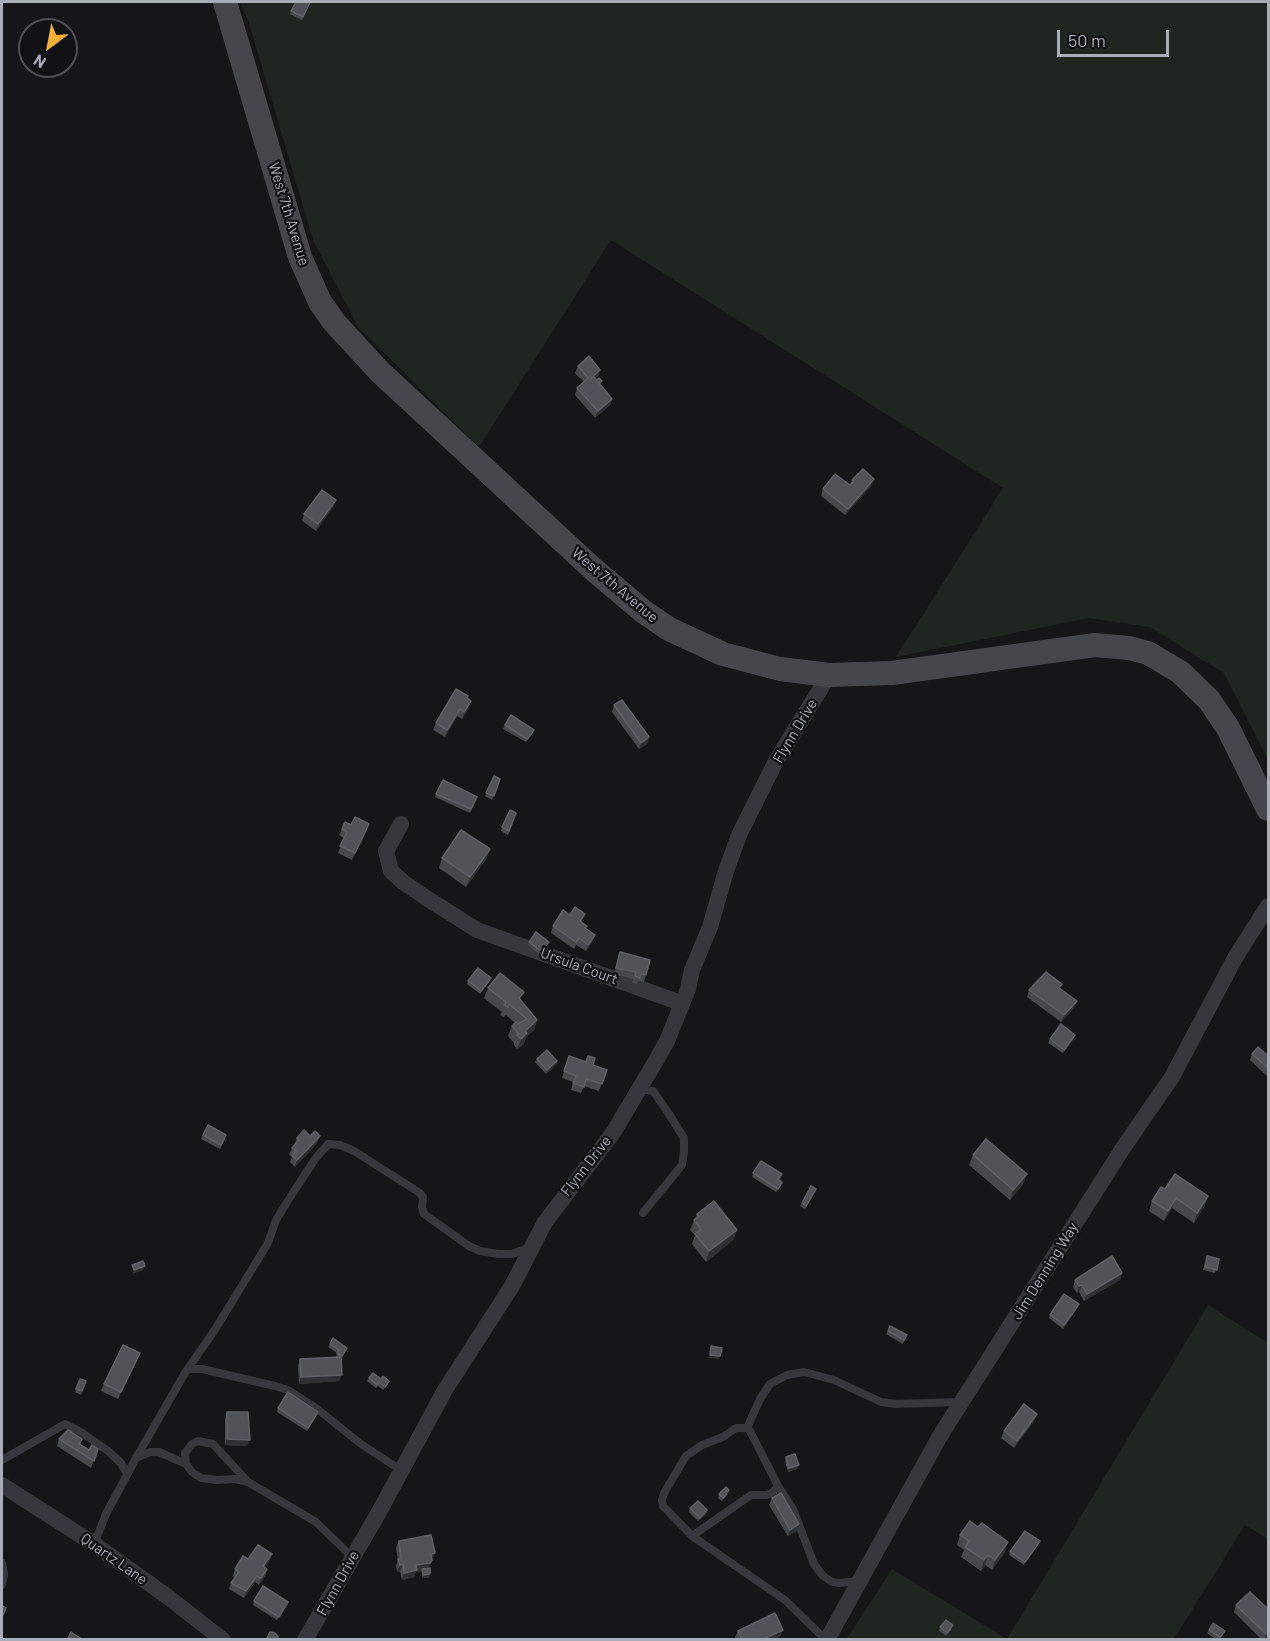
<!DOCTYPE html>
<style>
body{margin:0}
#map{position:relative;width:1270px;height:1641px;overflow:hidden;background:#161618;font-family:Barlow,sans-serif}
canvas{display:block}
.frame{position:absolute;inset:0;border:3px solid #a8adb8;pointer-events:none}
.north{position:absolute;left:18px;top:18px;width:60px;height:60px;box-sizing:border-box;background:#111113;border:2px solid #4d4f55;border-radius:50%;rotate:212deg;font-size:16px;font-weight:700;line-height:24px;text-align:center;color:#a8adb8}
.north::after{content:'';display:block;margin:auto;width:21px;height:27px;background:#f2b134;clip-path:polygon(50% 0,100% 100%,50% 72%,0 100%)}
.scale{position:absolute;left:1057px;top:30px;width:112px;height:27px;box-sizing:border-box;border:3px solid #a8adb8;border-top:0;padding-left:8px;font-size:18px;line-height:21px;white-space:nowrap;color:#a8adb8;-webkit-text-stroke:4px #111113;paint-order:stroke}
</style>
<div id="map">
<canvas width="1270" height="1641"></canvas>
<div class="frame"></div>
<div class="north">N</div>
<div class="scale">50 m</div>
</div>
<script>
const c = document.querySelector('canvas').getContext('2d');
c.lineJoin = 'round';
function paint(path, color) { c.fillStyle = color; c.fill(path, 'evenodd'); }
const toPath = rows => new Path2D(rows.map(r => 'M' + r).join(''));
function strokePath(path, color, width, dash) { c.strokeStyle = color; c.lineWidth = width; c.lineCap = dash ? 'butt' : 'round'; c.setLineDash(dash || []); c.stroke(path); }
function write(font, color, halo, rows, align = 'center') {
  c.font = font + ' Barlow,sans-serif'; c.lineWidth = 4.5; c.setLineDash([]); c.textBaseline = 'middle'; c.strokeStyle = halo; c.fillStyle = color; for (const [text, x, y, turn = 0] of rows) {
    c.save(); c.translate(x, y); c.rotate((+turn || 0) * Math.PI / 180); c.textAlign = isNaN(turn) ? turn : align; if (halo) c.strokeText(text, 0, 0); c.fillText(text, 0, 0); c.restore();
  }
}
paint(toPath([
 [240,2,1268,2,1268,760,1224,673,1150,627,1088,618,896,657,1003,488,611,240,479,447,358,327,313,240,249,23],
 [1208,1305,1268,1343,1268,1539,1245,1525,1174,1639,846,1640,892,1569,1007,1639]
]), '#1e261f');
strokePath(toPath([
 [640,1089,653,1091,667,1111,684,1138,684,1152,682,1165,643,1213],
 [189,1369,202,1369,275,1386,288,1390,316,1408,361,1444,402,1471],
 [747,1428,760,1399,770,1384,787,1375,804,1372,834,1380,881,1402,897,1404,960,1402],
 [136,1458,185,1373,216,1328,268,1243,276,1220,289,1199,315,1159,328,1144,340,1145,354,1151,420,1193,423,1197,422,1207,424,1214,469,1246,480,1251,498,1254,512,1254,528,1248],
 [2,1460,65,1424,81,1432,108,1451,121,1463,127,1474],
 [248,1482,213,1444,198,1441,192,1444,185,1453,186,1464,192,1472,201,1478,217,1480,235,1479,248,1482,316,1522,352,1557],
 [778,1486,793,1509,814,1564,823,1576,832,1582,839,1583,860,1581],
 [692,1536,751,1495,767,1495,773,1492,778,1486,750,1431,747,1428,736,1428,723,1437,702,1445,686,1456,664,1493,662,1500,663,1506,692,1536,785,1600,826,1640],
 [94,1544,106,1514,136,1458,150,1452,159,1452,186,1464],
 [2,1563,4,1574,2,1585]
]), '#37383d', 8);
strokePath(toPath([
 [401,824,386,851,391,871,403,882,428,899,477,930,681,1003],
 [2,1485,94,1544,168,1597,223,1640],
 [305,1640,379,1512,445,1390,512,1286,545,1222,613,1133,657,1059,667,1041,688,989,692,970,710,927,726,871,739,835,776,761,829,675],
 [827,1640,940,1436,1123,1148,1172,1077,1235,958,1268,906]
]), '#37383d', 16);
strokePath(toPath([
 [225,2,300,257,320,302,334,322,380,372,593,569,644,612,669,629,723,654,780,669,829,675,892,673,1095,645,1129,648,1148,653,1180,672,1209,700,1228,728,1268,809]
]), '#45474d', 24);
paint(toPath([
 [310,3,302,20,290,14,291,11],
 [578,366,600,370,598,376,595,379,597,380,602,381,600,384,612,399,610,405,595,418,575,395,577,388,584,382,575,373],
 [874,479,871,486,845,515,821,496,823,489,850,485,852,480],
 [336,500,333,507,316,531,302,521,304,514],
 [467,698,469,708,462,719,457,716,445,737,433,730,436,723],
 [614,705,649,737,647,744,639,749,612,712],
 [505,725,534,730,533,733,526,742,503,729],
 [494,776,500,779,492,800,485,796],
 [443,780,476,800,470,813,435,797],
 [510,810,516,813,508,835,501,831],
 [369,824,352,860,338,853,344,838,339,835,342,829,351,825],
 [490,849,486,859,466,887,439,868,442,858],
 [585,914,581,922,592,942,586,951,576,945,574,949,551,933,553,926,570,915],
 [529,942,547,945,540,955,528,945],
 [620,952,646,975,644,982,639,981,637,984,632,983,633,979,614,974],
 [468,981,490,981,480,994,467,984],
 [488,988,521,1001,537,1020,534,1030,526,1037,524,1044,517,1049,514,1045,514,1043,508,1036,512,1026,515,1023,506,1015,504,1017,500,1015,502,1012,484,998],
 [1061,989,1077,1001,1074,1008,1061,1022,1027,997,1029,990],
 [1075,1035,1074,1038,1063,1053,1048,1043,1050,1039],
 [1252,1054,1269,1057,1269,1078,1250,1060],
 [569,1056,607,1070,599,1091,584,1086,581,1093,571,1090,573,1082,562,1078],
 [537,1059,557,1061,556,1065,546,1074,535,1062],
 [203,1135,225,1139,220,1149,201,1139],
 [297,1138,317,1143,295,1167,290,1162,292,1157,289,1155],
 [973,1155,1023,1184,1010,1200,969,1165],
 [753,1173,782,1174,779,1180,781,1186,776,1192,752,1177],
 [816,1189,805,1209,800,1206,802,1203],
 [1165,1189,1208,1196,1204,1207,1194,1223,1172,1208,1164,1221,1149,1211,1152,1201],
 [697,1214,737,1230,733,1240,706,1262,692,1244,695,1235,690,1230],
 [1207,1256,1219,1259,1215,1273,1203,1270],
 [1122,1273,1120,1280,1084,1301,1079,1292,1077,1293,1073,1287,1075,1280],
 [1079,1304,1077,1308,1063,1329,1049,1318,1050,1315],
 [888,1331,907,1335,903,1344,886,1334],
 [330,1344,347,1348,341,1359,339,1381,299,1384,298,1366,300,1359,336,1357,337,1353,328,1347],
 [137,1360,118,1399,101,1391,104,1384],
 [369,1378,388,1384,383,1390,378,1386,376,1388,367,1381],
 [80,1379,86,1381,81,1395,75,1392],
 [278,1408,318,1412,307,1431,277,1412],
 [227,1412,247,1446,225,1445,225,1419],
 [1034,1421,1014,1448,1001,1438,1004,1431],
 [59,1439,82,1439,80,1444,89,1450,98,1449,91,1468,57,1446],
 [786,1457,797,1469,788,1472,785,1461],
 [719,1494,728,1494,722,1501,718,1498],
 [772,1498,799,1524,797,1531,788,1536,769,1505],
 [690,1508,707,1510,706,1514,698,1521,689,1512],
 [960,1535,1005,1552,992,1570,985,1565,981,1571,961,1557,964,1550,957,1545],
 [399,1541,435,1553,428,1568,430,1574,429,1578,422,1578,422,1571,416,1572,414,1577,402,1580,400,1571,397,1572,396,1566,398,1560,396,1548],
 [1038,1545,1024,1565,1009,1555,1010,1552],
 [272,1554,269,1561,265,1567,267,1569,265,1576,259,1585,255,1582,244,1598,229,1589,231,1583,235,1578,233,1576,235,1569,248,1559],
 [254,1601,288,1602,277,1620,253,1605],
 [1236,1605,1269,1610,1269,1635,1264,1640,1262,1640,1234,1612],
 [940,1627,952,1629,946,1636,939,1631],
 [783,1630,780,1636,774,1640,736,1640,735,1637,738,1631],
 [1209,1630,1223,1634,1220,1640,1217,1640,1207,1633]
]), '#47494d');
paint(toPath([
 [600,370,598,376,588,385,591,378],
 [612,399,610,405,595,418,598,411],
 [874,479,871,486,845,515,848,509],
 [336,500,333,507,316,531,318,524],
 [471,701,469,708,462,719,464,712],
 [460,709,457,716,445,737,447,730],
 [649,737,647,744,639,749,641,743],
 [369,824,367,830,352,860,355,853],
 [490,849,486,859,466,887,470,877],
 [595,935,592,942,586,951,588,945],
 [1077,1001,1074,1008,1061,1022,1064,1015],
 [537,1020,534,1030,526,1037,524,1044,517,1049,525,1031],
 [1075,1035,1074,1038,1063,1053,1064,1050],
 [557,1061,556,1065,546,1074,547,1070],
 [320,1136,317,1143,295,1167,297,1160],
 [1027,1174,1023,1184,1010,1200,1013,1190],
 [1208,1196,1204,1207,1194,1223,1197,1213],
 [1176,1198,1172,1208,1164,1221,1168,1211],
 [737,1230,733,1240,706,1262,709,1251],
 [145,1266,143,1270,132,1274,134,1270],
 [1122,1273,1120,1280,1084,1301,1087,1294],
 [1082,1285,1079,1292,1077,1293,1079,1286],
 [1079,1304,1077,1308,1063,1329,1064,1325],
 [710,1355,720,1356,719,1359,708,1358],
 [342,1375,339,1381,299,1384,301,1377],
 [1037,1414,1034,1421,1014,1448,1017,1441],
 [227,1439,250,1440,247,1446,225,1445],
 [799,1465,797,1469,788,1472,789,1468],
 [707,1510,706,1514,698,1521,700,1518],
 [799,1524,797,1531,788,1536,790,1530],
 [1040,1541,1038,1545,1024,1565,1025,1562],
 [1008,1542,1005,1552,992,1570,995,1560],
 [435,1553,427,1570,422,1569,422,1571,416,1572,414,1577,402,1580,404,1573,416,1565,431,1554],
 [272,1554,269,1561,261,1573,263,1566],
 [988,1555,985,1565,981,1571,984,1560],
 [403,1564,400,1571,397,1572,400,1565],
 [267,1569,265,1576,259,1585,261,1578],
 [430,1574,429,1578,422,1578,423,1575],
 [257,1576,255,1582,244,1598,246,1591],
 [783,1630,780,1636,774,1640,761,1640],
 [1269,1631,1269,1635,1264,1640,1266,1634]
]), '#2f3033');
const building = toPath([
 [296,2,310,2,303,17,291,11,296,2],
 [589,356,600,370,591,378,594,377,597,380,599,378,602,381,599,383,612,399,598,411,577,388,588,378,578,366,589,356],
 [863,469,874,479,848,509,823,489,835,474,850,485,854,481,852,480,863,469],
 [322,490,336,500,318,524,304,514,322,490],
 [456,689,468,696,467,698,471,701,464,712,460,709,447,730,436,723,456,689],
 [622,700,649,737,641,743,614,705,622,700],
 [511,715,534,730,527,739,505,725,511,715],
 [494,776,500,779,494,796,486,793,494,776],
 [443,780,477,797,471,809,436,794,443,780],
 [510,810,516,813,509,831,502,827,510,810],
 [355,817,369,824,355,853,340,846,347,832,342,829,345,822,351,825,355,817],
 [461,830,490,849,470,877,442,858,461,830],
 [575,907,585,914,580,921,587,926,585,928,595,935,588,945,579,938,576,942,553,926,563,910,570,915,575,907],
 [536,932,549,942,541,951,529,942,536,932],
 [620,952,650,960,646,975,641,974,640,978,635,976,636,972,616,968,620,952],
 [478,968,491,978,481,991,468,981,478,968],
 [1046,972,1062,984,1059,988,1077,1001,1064,1015,1029,990,1046,972],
 [500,973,524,992,519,998,537,1020,525,1031,527,1033,521,1039,517,1035,519,1034,512,1026,516,1022,518,1024,527,1019,509,1004,508,1007,504,1005,506,1002,488,988,500,973],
 [1061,1024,1075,1035,1064,1050,1050,1039,1061,1024],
 [1258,1047,1269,1057,1269,1069,1252,1054,1258,1047],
 [547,1050,557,1061,547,1070,537,1059,547,1050],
 [569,1056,586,1062,588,1056,595,1058,593,1065,607,1070,602,1084,586,1079,584,1087,573,1083,576,1076,564,1071,569,1056],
 [208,1125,226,1135,221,1145,203,1135,208,1125],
 [304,1130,310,1136,315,1131,320,1136,297,1160,292,1155,296,1151,292,1148,299,1140,297,1138,304,1130],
 [986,1139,1027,1174,1013,1190,973,1155,986,1139],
 [761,1161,782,1174,778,1179,782,1182,778,1189,753,1173,761,1161],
 [1175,1174,1208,1196,1197,1213,1176,1198,1168,1211,1152,1201,1161,1187,1165,1189,1175,1174],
 [811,1186,816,1189,806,1206,802,1203,811,1186],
 [714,1201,737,1230,709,1251,695,1234,701,1229,694,1220,699,1216,697,1214,714,1201],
 [1112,1256,1122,1273,1087,1294,1082,1285,1079,1286,1075,1280,1112,1256],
 [1207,1256,1219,1259,1217,1270,1205,1267,1207,1256],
 [143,1261,145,1266,134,1270,132,1265,143,1261],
 [1064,1294,1079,1304,1064,1325,1050,1315,1064,1294],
 [890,1326,907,1335,904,1340,888,1331,890,1326],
 [333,1338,347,1348,342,1356,337,1353,339,1350,330,1344,333,1338],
 [123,1345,140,1353,121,1392,104,1384,123,1345],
 [711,1346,722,1348,720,1356,710,1355,711,1346],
 [341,1357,342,1375,301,1377,300,1359,341,1357],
 [373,1373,381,1379,383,1376,389,1381,385,1387,379,1382,377,1385,369,1378,373,1373],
 [80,1379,86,1381,82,1391,76,1389,80,1379],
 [288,1392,318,1412,308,1428,278,1408,288,1392],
 [1024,1404,1037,1414,1017,1441,1004,1431,1024,1404],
 [227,1412,248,1412,250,1440,227,1439,227,1412],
 [68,1430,82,1439,79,1444,89,1450,92,1445,98,1449,94,1461,59,1439,68,1430],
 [795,1454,799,1465,789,1468,786,1457,795,1454],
 [726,1487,729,1490,723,1498,719,1494,726,1487],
 [781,1493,799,1524,790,1530,772,1498,781,1493],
 [698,1501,707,1510,700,1518,690,1508,698,1501],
 [970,1521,978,1527,982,1523,1008,1542,995,1560,988,1555,984,1560,965,1547,969,1541,960,1535,970,1521],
 [1025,1531,1040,1541,1025,1562,1010,1552,1025,1531],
 [431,1535,435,1553,431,1554,432,1560,430,1563,416,1565,417,1570,404,1573,403,1564,400,1565,398,1559,401,1559,399,1541,431,1535],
 [258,1545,272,1554,263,1566,267,1569,261,1578,257,1576,246,1591,231,1583,239,1572,235,1569,243,1556,248,1559,258,1545],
 [430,1568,430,1574,423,1575,422,1569,430,1568],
 [263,1586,288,1602,279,1617,254,1601,263,1586],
 [1250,1592,1269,1610,1269,1631,1266,1634,1236,1605,1250,1592],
 [2,1606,6,1608,3,1615,2,1615,2,1606],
 [775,1613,783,1630,761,1640,742,1640,738,1631,775,1613],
 [946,1620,953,1625,947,1633,940,1627,946,1620],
 [1213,1623,1225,1631,1220,1637,1209,1630,1213,1623],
 [71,1632,83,1640,67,1640,71,1632],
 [270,1632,275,1633,278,1637,277,1640,266,1640,270,1632]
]);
paint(building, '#525359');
strokePath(building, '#5f6168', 1.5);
write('15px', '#a8adb8', '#111113', [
 ["West 7th Avenue",289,214,73],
 ["West 7th Avenue",615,585,40],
 ["Flynn Drive",795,731,-59],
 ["Ursula Court",579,966,20],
 ["Flynn Drive",586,1166,-52],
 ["Jim Denning Way",1045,1271,-58],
 ["Quartz Lane",114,1559,35],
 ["Flynn Drive",338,1583,-61]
]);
</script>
